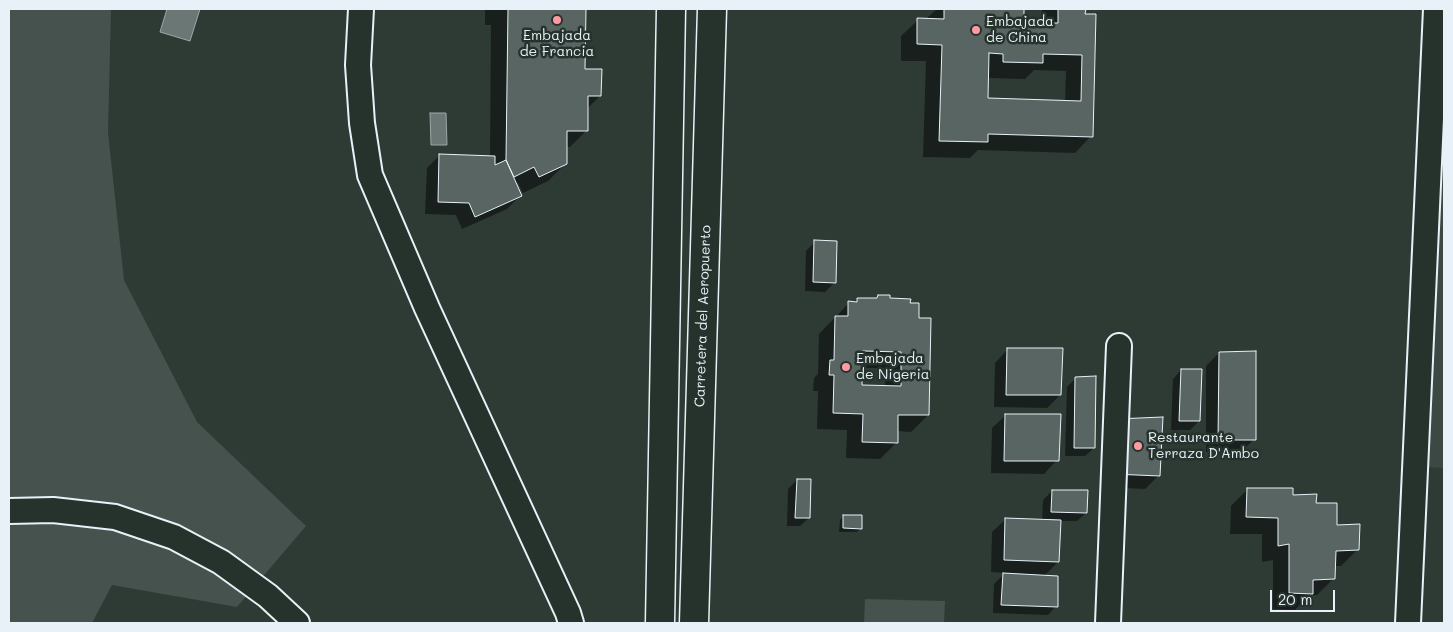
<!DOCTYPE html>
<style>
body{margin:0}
#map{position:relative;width:1453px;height:632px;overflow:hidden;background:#2e3b35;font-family:Mali,sans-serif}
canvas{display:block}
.frame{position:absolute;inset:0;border:10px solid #e8f1f8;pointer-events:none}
.scale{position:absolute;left:1270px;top:590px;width:65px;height:22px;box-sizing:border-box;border:2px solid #e8f1f8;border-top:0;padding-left:6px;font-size:15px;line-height:18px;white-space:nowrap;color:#e8f1f8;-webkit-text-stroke:4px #26332d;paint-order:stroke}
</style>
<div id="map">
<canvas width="1453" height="632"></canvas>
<div class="frame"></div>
<div class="scale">20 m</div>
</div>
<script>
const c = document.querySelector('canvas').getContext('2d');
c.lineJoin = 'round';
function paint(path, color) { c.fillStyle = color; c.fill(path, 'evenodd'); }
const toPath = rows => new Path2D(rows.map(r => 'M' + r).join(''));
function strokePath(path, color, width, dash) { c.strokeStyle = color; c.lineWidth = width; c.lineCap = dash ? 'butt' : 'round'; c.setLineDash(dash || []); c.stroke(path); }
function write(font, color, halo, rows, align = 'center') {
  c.font = font + ' Mali,sans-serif'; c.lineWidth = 5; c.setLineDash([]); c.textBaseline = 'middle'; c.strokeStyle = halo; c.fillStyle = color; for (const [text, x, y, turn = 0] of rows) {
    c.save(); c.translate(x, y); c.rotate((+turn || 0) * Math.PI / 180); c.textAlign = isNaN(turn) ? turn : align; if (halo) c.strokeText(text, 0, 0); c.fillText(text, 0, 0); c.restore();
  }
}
paint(toPath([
 [1441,110,1444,111,1444,468,1424,467]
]), '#3b4843');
paint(toPath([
 [9,9,111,9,108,133,124,280,197,422,306,526,237,607,112,585,92,623,9,623],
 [865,599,945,601,944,623,864,623]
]), '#45524e');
const water = toPath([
 [167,9,200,9,190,41,160,32,167,9],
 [430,113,446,113,447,145,431,145,430,113]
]);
paint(water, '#6b7775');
strokePath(water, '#9da8a9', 1);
paint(toPath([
 [485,9,584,9,584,71,600,96,587,109,587,130,570,147,565,147,565,164,548,181,523,193,518,183,515,184,520,196,507,209,462,229,456,215,425,214,427,168,440,155,490,157,491,25,485,25],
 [937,9,1023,9,1022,24,1042,24,1042,9,1084,9,1091,136,1075,153,978,150,970,158,923,157,926,61,901,61,901,36,918,20,928,20,928,17],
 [1034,70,1066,71,1065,102,986,99,987,78,1025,79],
 [815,242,834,283,825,292,805,291,806,251],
 [878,296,909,304,918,319,928,415,911,432,897,431,897,442,880,459,846,458,847,430,817,429,818,391,813,391,814,378,818,374,819,334,849,303,853,303,857,299,875,299],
 [862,368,885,368,885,387,861,386],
 [1008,349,1060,395,1047,408,994,407,995,363],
 [1219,353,1254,439,1241,452,1206,452,1206,366],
 [1181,370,1199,421,1190,430,1171,430,1173,379],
 [1076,378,1094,448,1085,456,1065,456,1067,387],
 [1006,415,1057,460,1044,474,991,473,992,428],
 [1116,420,1158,476,1145,489,1101,487,1103,433],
 [797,480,809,518,800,526,787,526,788,489],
 [1247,490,1291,497,1315,504,1358,549,1341,566,1334,566,1334,578,1317,595,1309,595,1295,610,1273,609,1273,560,1262,562,1262,534,1230,534,1231,506],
 [1052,491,1086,513,1077,521,1060,521,1058,562,1043,577,1056,606,1048,615,993,613,994,584,1005,573,991,572,992,532,1006,519,1042,521,1043,500],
 [844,516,861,528,857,532,839,532,840,520]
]), '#0007');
const building = toPath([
 [508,9,586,9,585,69,602,69,601,96,588,96,588,131,567,131,567,164,539,177,534,167,514,177,506,160,508,9],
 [944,9,1024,9,1024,23,1058,23,1058,9,1086,9,1085,14,1096,14,1093,137,988,134,988,142,939,141,942,45,917,44,917,18,944,19,944,9],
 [989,53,1003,54,1003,62,1043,63,1043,54,1082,55,1081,101,988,98,989,53],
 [439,154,495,156,495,165,506,160,522,196,475,217,469,203,438,202,439,154],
 [814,240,837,241,836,283,813,282,814,240],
 [878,295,890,295,890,298,911,299,910,303,919,303,919,318,931,318,929,415,898,415,898,443,862,442,863,414,833,413,834,375,829,375,830,360,834,360,835,316,848,316,848,301,857,302,857,298,877,298,878,295],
 [863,351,901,352,901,386,862,385,863,351],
 [1007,348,1063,348,1061,395,1006,395,1007,348],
 [1256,351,1256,440,1218,440,1219,352,1256,351],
 [1181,369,1202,369,1200,421,1179,421,1181,369],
 [1096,376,1095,448,1074,448,1075,377,1096,376],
 [1005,414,1061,414,1059,461,1004,461,1005,414],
 [1163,417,1160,476,1113,474,1116,419,1163,417],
 [797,479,811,479,810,518,795,518,797,479],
 [1247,488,1293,488,1293,495,1317,494,1316,503,1337,503,1337,525,1360,524,1359,550,1336,551,1335,579,1313,580,1313,594,1289,593,1289,544,1278,546,1278,518,1246,517,1247,488],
 [1052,490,1088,490,1087,513,1051,512,1052,490],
 [843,515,862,515,862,529,843,528,843,515],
 [1005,518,1061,520,1059,562,1004,560,1005,518],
 [1003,573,1058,576,1058,607,1001,605,1003,573]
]);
paint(building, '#596563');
strokePath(building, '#e8f1f8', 1);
const street = toPath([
 [361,9,358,65,362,123,370,175,427,308,568,613,571,623],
 [9,511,53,510,115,517,174,537,221,562,268,596,297,623],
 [1108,623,1119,346],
 [1408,623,1436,9]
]);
const primary = toPath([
 [660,623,671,9],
 [694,623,712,9]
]);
strokePath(street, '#e8f1f8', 28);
strokePath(primary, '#e8f1f8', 31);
strokePath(street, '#26332d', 24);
strokePath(primary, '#26332d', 28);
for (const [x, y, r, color] of [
 [557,20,5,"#ff9aa2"],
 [976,30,5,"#ff9aa2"],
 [846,367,5,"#ff9aa2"],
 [1138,446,5,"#ff9aa2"]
]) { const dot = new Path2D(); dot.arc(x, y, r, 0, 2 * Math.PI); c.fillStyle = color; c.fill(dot); strokePath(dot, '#26332d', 2); }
write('14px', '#e8f1f8', '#26332d', [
 ["Embajada",986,22],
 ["de China",986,38],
 ["Embajada",557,36,"center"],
 ["de Francia",557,52,"center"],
 ["Embajada",856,359],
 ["de Nigeria",856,375],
 ["Restaurante",1148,438],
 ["Terraza D'Ambo",1148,454]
], 'left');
write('14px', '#e8f1f8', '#26332d', [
 ["Carretera del Aeropuerto",703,316,-88]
]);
</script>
